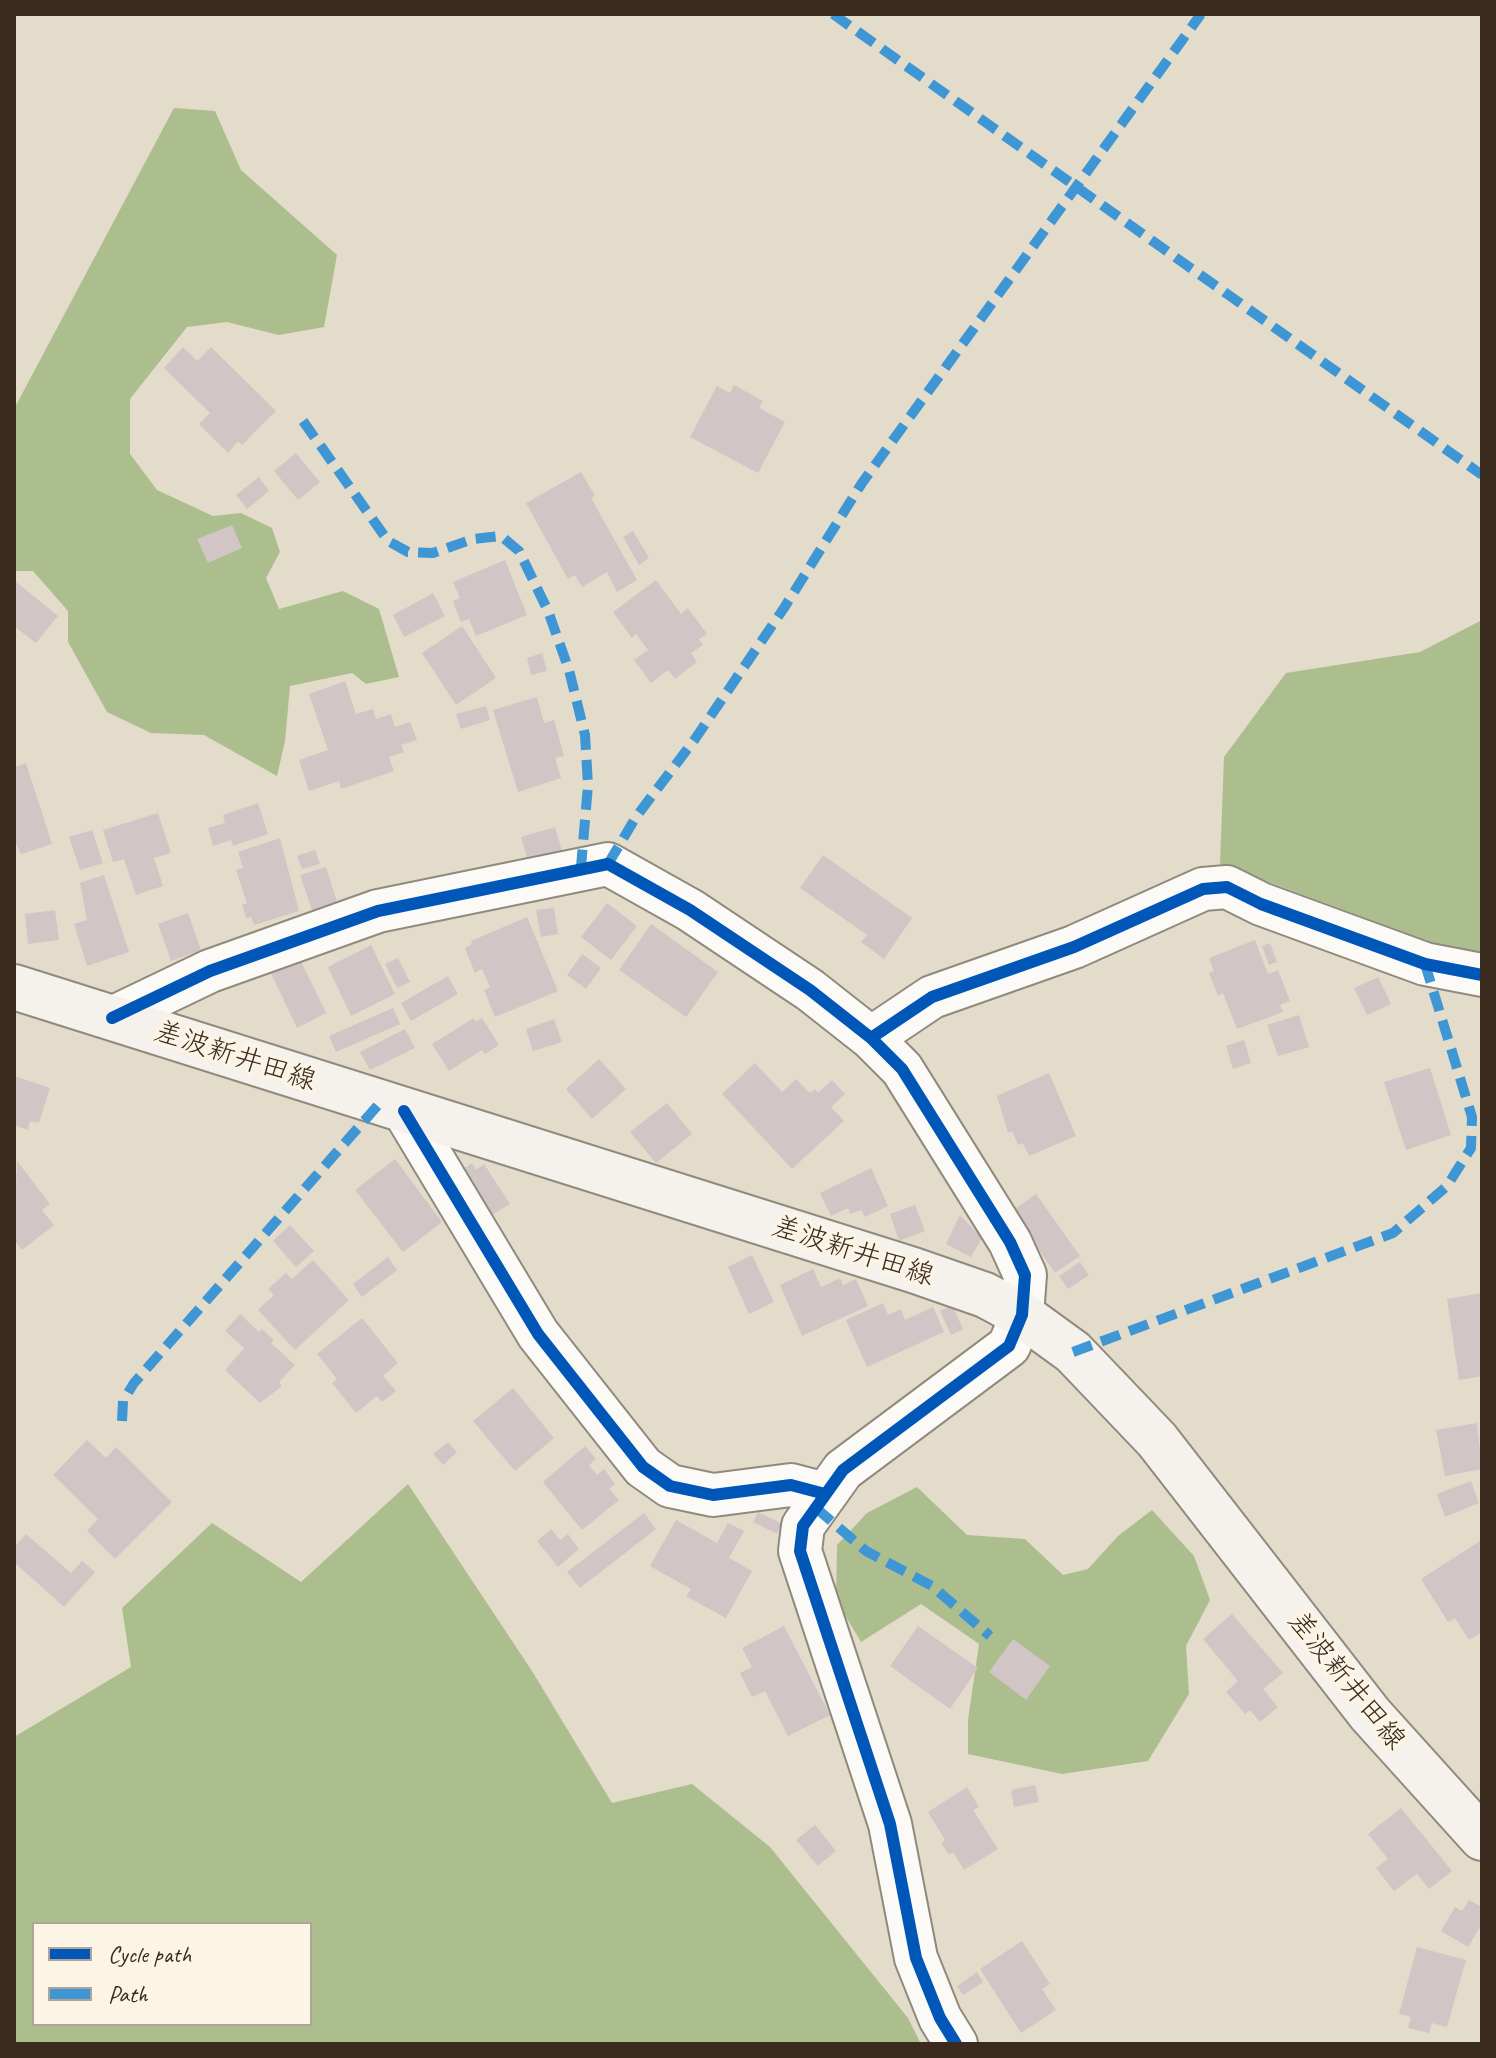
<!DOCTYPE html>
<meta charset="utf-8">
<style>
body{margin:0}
#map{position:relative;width:1496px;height:2058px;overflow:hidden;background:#e4dcca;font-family:Caveat,sans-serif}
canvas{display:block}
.frame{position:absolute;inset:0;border:16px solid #3b2a1e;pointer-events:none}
.legend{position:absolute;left:32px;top:1922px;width:280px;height:104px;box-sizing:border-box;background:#fcf5e5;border:2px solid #afa495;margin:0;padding:10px 14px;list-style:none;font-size:24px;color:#3b2a1e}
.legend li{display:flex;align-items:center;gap:16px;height:40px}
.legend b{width:40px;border:2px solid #afa495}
</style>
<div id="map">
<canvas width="1496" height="2058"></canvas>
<div class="frame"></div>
<ul class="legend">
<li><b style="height:10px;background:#0057b8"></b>Cycle path</li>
<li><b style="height:10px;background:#3e96d5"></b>Path</li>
</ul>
</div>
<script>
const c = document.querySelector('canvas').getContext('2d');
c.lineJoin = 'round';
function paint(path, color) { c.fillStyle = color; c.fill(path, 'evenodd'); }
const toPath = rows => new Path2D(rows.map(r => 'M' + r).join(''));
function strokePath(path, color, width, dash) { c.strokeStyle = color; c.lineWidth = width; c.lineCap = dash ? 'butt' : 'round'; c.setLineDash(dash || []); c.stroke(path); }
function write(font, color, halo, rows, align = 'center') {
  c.font = font + ' Caveat,"Klee One",sans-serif'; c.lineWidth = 7; c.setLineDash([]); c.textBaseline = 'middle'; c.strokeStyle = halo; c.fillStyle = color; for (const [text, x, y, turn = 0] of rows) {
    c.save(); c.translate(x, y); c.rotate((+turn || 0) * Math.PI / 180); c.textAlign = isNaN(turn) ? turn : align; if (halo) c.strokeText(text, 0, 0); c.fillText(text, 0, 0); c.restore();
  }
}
paint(toPath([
 [174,108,215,111,241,170,337,255,324,327,279,335,227,322,187,327,130,399,130,454,157,490,213,516,241,513,272,528,280,552,266,578,279,609,343,591,379,609,399,677,366,684,352,673,290,686,285,741,277,776,204,735,151,733,107,712,68,642,68,611,33,571,14,571,14,409],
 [1482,620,1482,952,1441,946,1220,864,1224,757,1286,673,1420,652],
 [408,1484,532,1671,612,1803,692,1784,770,1847,908,2018,921,2044,14,2044,14,1737,131,1667,122,1608,212,1523,301,1582],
 [34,1924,310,1924,310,2024,34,2024],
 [917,1487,967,1535,1025,1539,1063,1575,1088,1569,1118,1536,1152,1510,1194,1556,1210,1600,1186,1646,1189,1694,1148,1761,1062,1774,968,1754,968,1720,979,1644,921,1604,861,1642,836,1600,837,1545,867,1513]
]), '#acbe8e');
paint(toPath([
 [183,347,197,361,211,347,276,411,242,445,238,441,228,453,199,424,210,413,164,368],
 [734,385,763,401,759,408,785,422,758,473,690,437,717,386,730,393],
 [296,453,320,482,298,500,274,471],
 [581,472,595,496,591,498,637,580,617,592,607,572,582,587,575,575,568,579,526,503],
 [259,477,269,491,247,509,236,495],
 [232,525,242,548,208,563,197,539],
 [633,531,649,558,639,565,623,537],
 [505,560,527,615,476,636,469,619,461,622,453,601,460,598,453,582],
 [14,580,58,616,36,643,14,626],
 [656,580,681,614,688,608,707,634,699,639,703,645,691,653,697,662,675,679,668,670,651,683,634,660,648,650,636,634,632,638,613,612],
 [433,593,445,616,404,637,393,615],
 [462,626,496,678,456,705,422,653],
 [542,653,547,671,531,675,527,658],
 [345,681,356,714,373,709,376,719,391,714,395,727,410,722,417,740,401,745,404,752,389,757,394,771,341,789,339,781,309,791,299,760,328,750,309,694],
 [537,697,544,723,554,720,564,756,555,758,561,778,518,792,493,710],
 [486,706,490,720,461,729,456,714],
 [26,763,52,844,21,854,14,839,14,767],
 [258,803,268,834,233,846,231,840,213,846,208,828,225,823,223,815],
 [158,813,171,853,154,858,163,886,136,895,124,859,113,862,103,830],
 [555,827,562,851,528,861,521,837],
 [92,830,103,863,80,870,69,837],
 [280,838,299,911,254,925,251,917,246,918,242,905,247,903,236,870,243,868,238,852],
 [315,850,320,864,302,869,297,856],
 [823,855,912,918,884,959,861,942,867,935,800,888],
 [326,867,337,902,312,910,300,875],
 [104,875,129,952,87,966,74,924,87,920,80,883],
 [607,903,637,926,611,960,581,937],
 [554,908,558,934,541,937,536,910],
 [55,910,59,940,28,944,25,914],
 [188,913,201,950,171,961,158,924],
 [527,917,558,991,495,1017,484,990,490,987,482,969,475,973,465,948,472,944,471,941],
 [651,924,718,972,686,1017,619,970],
 [1255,940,1268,974,1278,970,1290,1001,1280,1005,1283,1012,1237,1029,1223,993,1218,996,1209,973,1214,971,1209,958],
 [1270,943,1277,962,1269,965,1262,946],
 [371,945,395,994,351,1016,328,967],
 [582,954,601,968,586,989,567,975],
 [398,958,410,982,397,988,385,964],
 [300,959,326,1013,297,1028,271,973],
 [448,976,458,994,411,1021,401,1003],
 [1378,977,1391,1004,1367,1015,1354,988],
 [393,1008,400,1024,336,1052,329,1036],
 [1299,1015,1309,1047,1278,1056,1267,1025],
 [474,1018,476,1022,482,1018,499,1045,485,1054,482,1050,449,1071,432,1044],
 [554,1019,562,1042,533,1051,526,1029],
 [405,1029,415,1048,370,1070,360,1052],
 [1244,1040,1251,1063,1233,1069,1226,1046],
 [599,1059,626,1089,592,1119,566,1089],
 [755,1063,782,1092,796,1079,810,1093,815,1089,818,1093,832,1080,845,1094,831,1107,844,1121,792,1169,722,1094],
 [1430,1068,1451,1135,1406,1150,1384,1082],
 [1049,1073,1076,1136,1029,1156,1023,1143,1018,1145,1012,1131,1008,1133,997,1096],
 [14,1076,50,1088,39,1123,30,1121,28,1130,14,1125],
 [667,1103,692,1134,656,1163,630,1132],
 [395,1159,442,1222,403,1252,355,1190],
 [17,1161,50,1204,42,1210,54,1225,22,1250,14,1240],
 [472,1163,476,1170,484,1164,510,1204,487,1218,457,1173],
 [871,1168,888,1206,865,1217,861,1210,850,1214,848,1208,831,1216,820,1193],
 [1036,1194,1080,1256,1055,1273,1012,1211],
 [915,1205,925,1231,899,1241,890,1214],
 [960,1215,982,1238,971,1257,946,1244],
 [290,1225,314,1251,296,1267,273,1241],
 [752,1255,774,1302,749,1314,728,1267],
 [388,1257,397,1270,362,1297,353,1284],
 [313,1260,349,1300,295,1350,258,1310,274,1295,268,1289,286,1273,292,1279],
 [1080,1262,1089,1275,1068,1289,1059,1276],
 [813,1269,821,1287,840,1278,843,1285,856,1279,868,1306,802,1336,780,1285],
 [1482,1293,1482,1376,1459,1380,1447,1299],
 [883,1303,888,1315,901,1309,905,1320,933,1307,944,1332,867,1367,846,1320],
 [952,1305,963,1329,951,1335,940,1311],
 [240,1314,259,1332,262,1329,274,1340,271,1343,295,1365,279,1382,282,1386,260,1403,225,1370,244,1348,225,1331],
 [362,1318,398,1363,383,1376,396,1391,382,1402,377,1396,356,1413,332,1383,337,1379,317,1354],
 [513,1388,554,1438,515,1471,473,1421],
 [1477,1423,1482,1469,1445,1476,1436,1430],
 [87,1440,106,1458,116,1447,172,1502,115,1559,87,1531,98,1519,53,1475],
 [448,1442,457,1452,443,1465,433,1454],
 [585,1446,596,1459,589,1465,597,1475,604,1469,615,1484,609,1489,619,1500,582,1530,543,1482],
 [1471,1481,1479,1503,1445,1517,1437,1494],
 [758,1512,782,1524,777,1534,753,1522],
 [644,1513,656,1529,580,1588,567,1572],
 [676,1520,717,1543,728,1523,744,1531,729,1558,752,1571,726,1618,686,1596,691,1589,650,1566],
 [551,1529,560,1540,568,1534,579,1549,558,1567,537,1541],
 [26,1534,71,1573,82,1561,95,1572,64,1607,14,1562,14,1548],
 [1480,1541,1482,1632,1469,1640,1455,1618,1448,1622,1421,1579],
 [1232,1614,1283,1673,1263,1689,1278,1707,1260,1722,1250,1710,1245,1714,1226,1692,1238,1681,1203,1639],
 [784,1626,830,1715,788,1736,765,1691,752,1697,740,1673,752,1667,742,1648],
 [918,1626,978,1668,950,1709,890,1666],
 [1013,1639,1050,1666,1026,1700,989,1672],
 [1035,1785,1039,1802,1014,1807,1011,1790],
 [967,1787,979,1807,973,1810,998,1849,964,1870,953,1852,949,1855,941,1843,945,1840,928,1812],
 [1401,1808,1452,1871,1429,1889,1417,1874,1394,1891,1376,1868,1388,1859,1368,1834],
 [815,1825,836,1851,818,1866,796,1840],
 [1469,1900,1482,1907,1482,1924,1468,1947,1441,1931,1455,1907,1462,1911],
 [1022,1941,1050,1984,1042,1989,1056,2010,1021,2033,980,1969],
 [1417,1947,1466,1960,1447,2027,1432,2023,1429,2033,1408,2028,1411,2017,1399,2014],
 [977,1972,983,1982,963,1995,957,1986]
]), '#d1c5c5');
const minor = toPath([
 [112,1018,210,971,378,911,608,864,690,910,810,990,871,1038,902,1069,1010,1242,1025,1275,1022,1315,1009,1346,843,1470,803,1526,800,1551,890,1824,916,1958,940,2018,956,2044],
 [871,1038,932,997,1074,947,1203,889,1227,887,1261,904,1425,964,1482,975],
 [404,1111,538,1334,643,1467,670,1486,713,1495,791,1485,825,1494]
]);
const secondary = toPath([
 [14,987,913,1270,985,1295,1022,1315,1073,1352,1157,1440,1370,1714,1482,1838]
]);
strokePath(minor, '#908a7e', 46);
strokePath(secondary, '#908a7e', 48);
strokePath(minor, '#fbfaf7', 42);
strokePath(secondary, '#f5f1ec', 44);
strokePath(toPath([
 [833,14,1482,475],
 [303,421,388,541,408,552,433,553,473,539,501,536,519,551,548,611,569,670,585,735,588,785,581,867],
 [608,864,636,817,695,739,784,608,862,483,1201,14],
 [1073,1352,1393,1233,1447,1186,1471,1148,1472,1117,1425,964],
 [122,1421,123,1401,134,1383,379,1104],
 [816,1508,866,1551,932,1586,990,1636]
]), '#3e96d5', 10, [20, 10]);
strokePath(toPath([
 [112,1018,210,971,378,911,608,864,690,910,810,990,871,1038,902,1069,1010,1242,1025,1275,1022,1315,1009,1346,843,1470,803,1526,800,1551,890,1824,916,1958,940,2018,956,2044],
 [871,1038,932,997,1074,947,1203,889,1227,887,1261,904,1425,964,1482,975],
 [404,1111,538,1334,643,1467,670,1486,713,1495,791,1485,825,1494]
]), '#0057b8', 12);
write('28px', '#3b2a1e', '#fcf5e5', [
 ["差波新井田線",235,1057,18],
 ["差波新井田線",853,1252,18],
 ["差波新井田線",1346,1681,51]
]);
</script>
